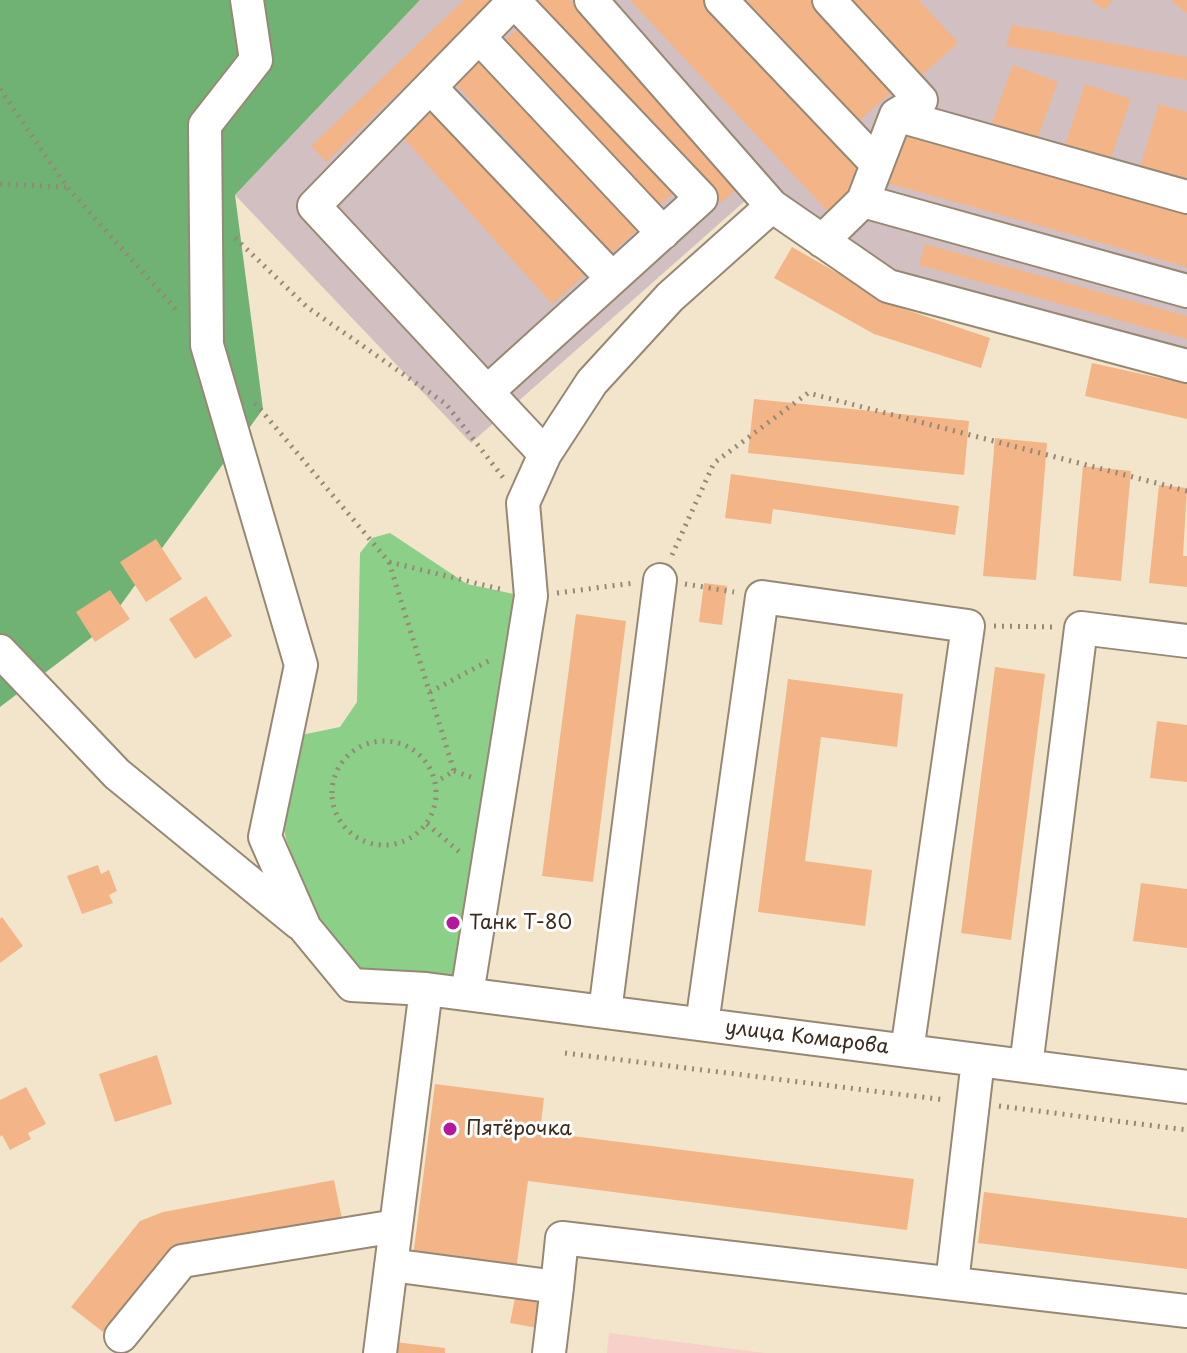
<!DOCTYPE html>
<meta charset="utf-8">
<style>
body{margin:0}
canvas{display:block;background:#f2e5cb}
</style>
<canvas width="1187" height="1353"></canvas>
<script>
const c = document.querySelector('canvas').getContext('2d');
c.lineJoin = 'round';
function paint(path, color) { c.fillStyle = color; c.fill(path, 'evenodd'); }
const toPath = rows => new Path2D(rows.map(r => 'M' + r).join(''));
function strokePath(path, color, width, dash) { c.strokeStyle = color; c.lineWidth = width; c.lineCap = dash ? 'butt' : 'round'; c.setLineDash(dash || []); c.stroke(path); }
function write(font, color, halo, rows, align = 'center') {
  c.font = font + ' "Playpen Sans",sans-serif'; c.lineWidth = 6; c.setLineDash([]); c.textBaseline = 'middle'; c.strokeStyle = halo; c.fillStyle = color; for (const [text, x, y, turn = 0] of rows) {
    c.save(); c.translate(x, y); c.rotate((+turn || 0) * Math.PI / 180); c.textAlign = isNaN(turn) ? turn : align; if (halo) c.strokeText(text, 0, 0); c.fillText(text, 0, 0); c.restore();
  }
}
paint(toPath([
 [609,1333,765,1353,607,1353]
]), '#f7d1c9');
paint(toPath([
 [420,0,1187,0,1187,349,865,272,763,185,471,443,235,195]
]), '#d2bfc1');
paint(toPath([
 [390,533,467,584,523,596,451,985,358,974,315,919,286,839,273,770,272,741,340,727,357,702,360,553,372,538]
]), '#8bcf88');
paint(toPath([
 [0,0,420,0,235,195,263,409,104,628,0,707]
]), '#70b274');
paint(toPath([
 [464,0,495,0,326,162,311,146],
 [537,0,570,0,739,187,721,203],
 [630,0,703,0,869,178,830,214],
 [738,0,814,0,894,90,851,128],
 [851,0,919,0,958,43,920,77],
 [1091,0,1112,0,1105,10],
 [1170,0,1187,0,1187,13],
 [523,24,676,191,658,207,505,40],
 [1012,25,1187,57,1187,80,1006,46],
 [480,55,638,229,611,254,452,80],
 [1013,65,1058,82,1036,142,991,125],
 [1085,84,1131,99,1109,164,1064,148],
 [430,101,586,274,552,304,397,131],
 [1159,104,1187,112,1187,175,1183,187,1138,174],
 [900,133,1187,213,1187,267,887,183],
 [925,244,1187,316,1187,339,919,265],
 [792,247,895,306,990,338,981,368,874,334,774,278],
 [1092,363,1187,384,1187,419,1085,396],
 [754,399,969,421,964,475,748,453],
 [995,438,1047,443,1036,580,983,576],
 [1083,466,1131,471,1121,581,1073,576],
 [731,474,959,506,955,535,773,509,771,524,725,518],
 [1159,485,1187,488,1183,556,1187,556,1187,587,1149,583],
 [156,539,182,579,146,602,120,562],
 [704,583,727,586,722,625,699,622],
 [110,590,130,619,95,642,76,612],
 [206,596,232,636,195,659,169,619],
 [576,614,626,621,593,882,542,876],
 [995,667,1045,674,1011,940,961,933],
 [788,679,903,694,897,747,821,737,805,861,872,870,865,926,758,912],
 [1157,721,1187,725,1187,782,1150,778],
 [98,865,101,874,109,870,117,891,109,895,113,903,82,914,67,876],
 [1141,883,1187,889,1187,948,1133,941],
 [2,917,23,946,0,963,0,919],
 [157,1055,172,1104,115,1122,99,1074],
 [435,1084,544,1098,540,1132,914,1179,907,1230,528,1181,516,1270,413,1257],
 [26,1087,46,1124,28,1133,31,1139,10,1150,2,1135,0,1137,0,1100],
 [334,1180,342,1219,171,1251,103,1332,71,1307,140,1221,163,1212],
 [984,1192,1187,1218,1187,1269,978,1243],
 [515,1298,552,1305,548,1330,510,1323],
 [395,1342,445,1348,445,1353,394,1353]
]), '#f3b588');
const minor = toPath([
 [247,0,256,60,205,125,207,345,301,665,265,837,305,928,352,985,426,989,1187,1087],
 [591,0,772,206],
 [721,0,877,164],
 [829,0,921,100,896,115],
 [479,37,663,233],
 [430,87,612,278],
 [863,201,896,115,1187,197],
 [822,241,863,201,1187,291],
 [487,392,701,198,514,1,314,206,487,392,545,454],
 [0,651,117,774,299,923],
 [467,994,531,596,523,503,545,454,592,382,670,297,772,206,888,286,1187,366],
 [605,1012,660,580],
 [702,1024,762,597,968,626,907,1051],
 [1026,1066,1081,628,1187,641],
 [391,1265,557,1287,549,1353],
 [952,1283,978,1060],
 [557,1287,562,1238,1187,1311],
 [121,1336,182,1261,396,1226],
 [380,1353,426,989]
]);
strokePath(minor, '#968874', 36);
strokePath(toPath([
 [0,89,67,187,179,313],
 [0,184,66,187],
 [235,238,307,307,446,404,505,480],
 [255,403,389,562,504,590],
 [672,555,714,463,808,393,1187,491],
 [389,562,454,771,436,782],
 [685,584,734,592],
 [557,593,634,583],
 [994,626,1056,627],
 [430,692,492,659],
 '332 793a52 52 0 1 1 104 0a52 52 0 1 1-104 0Z',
 [454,771,476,779],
 [427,824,462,854],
 [565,1053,946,1100],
 [999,1106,1187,1130]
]), '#968874', 5, [2, 6]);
strokePath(minor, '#fff', 32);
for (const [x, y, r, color] of [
 [453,923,8,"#b5179e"],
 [450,1129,8,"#b5179e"]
]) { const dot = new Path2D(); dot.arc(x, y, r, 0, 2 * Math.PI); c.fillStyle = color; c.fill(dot); strokePath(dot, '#fff', 3); }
write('20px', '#3b2a1e', '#fff', [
 ["Танк Т-80",469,923],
 ["Пятёрочка",466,1129]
], 'left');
write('20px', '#3b2a1e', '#fff', [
 ["улица Комарова",807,1038,7]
]);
</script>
